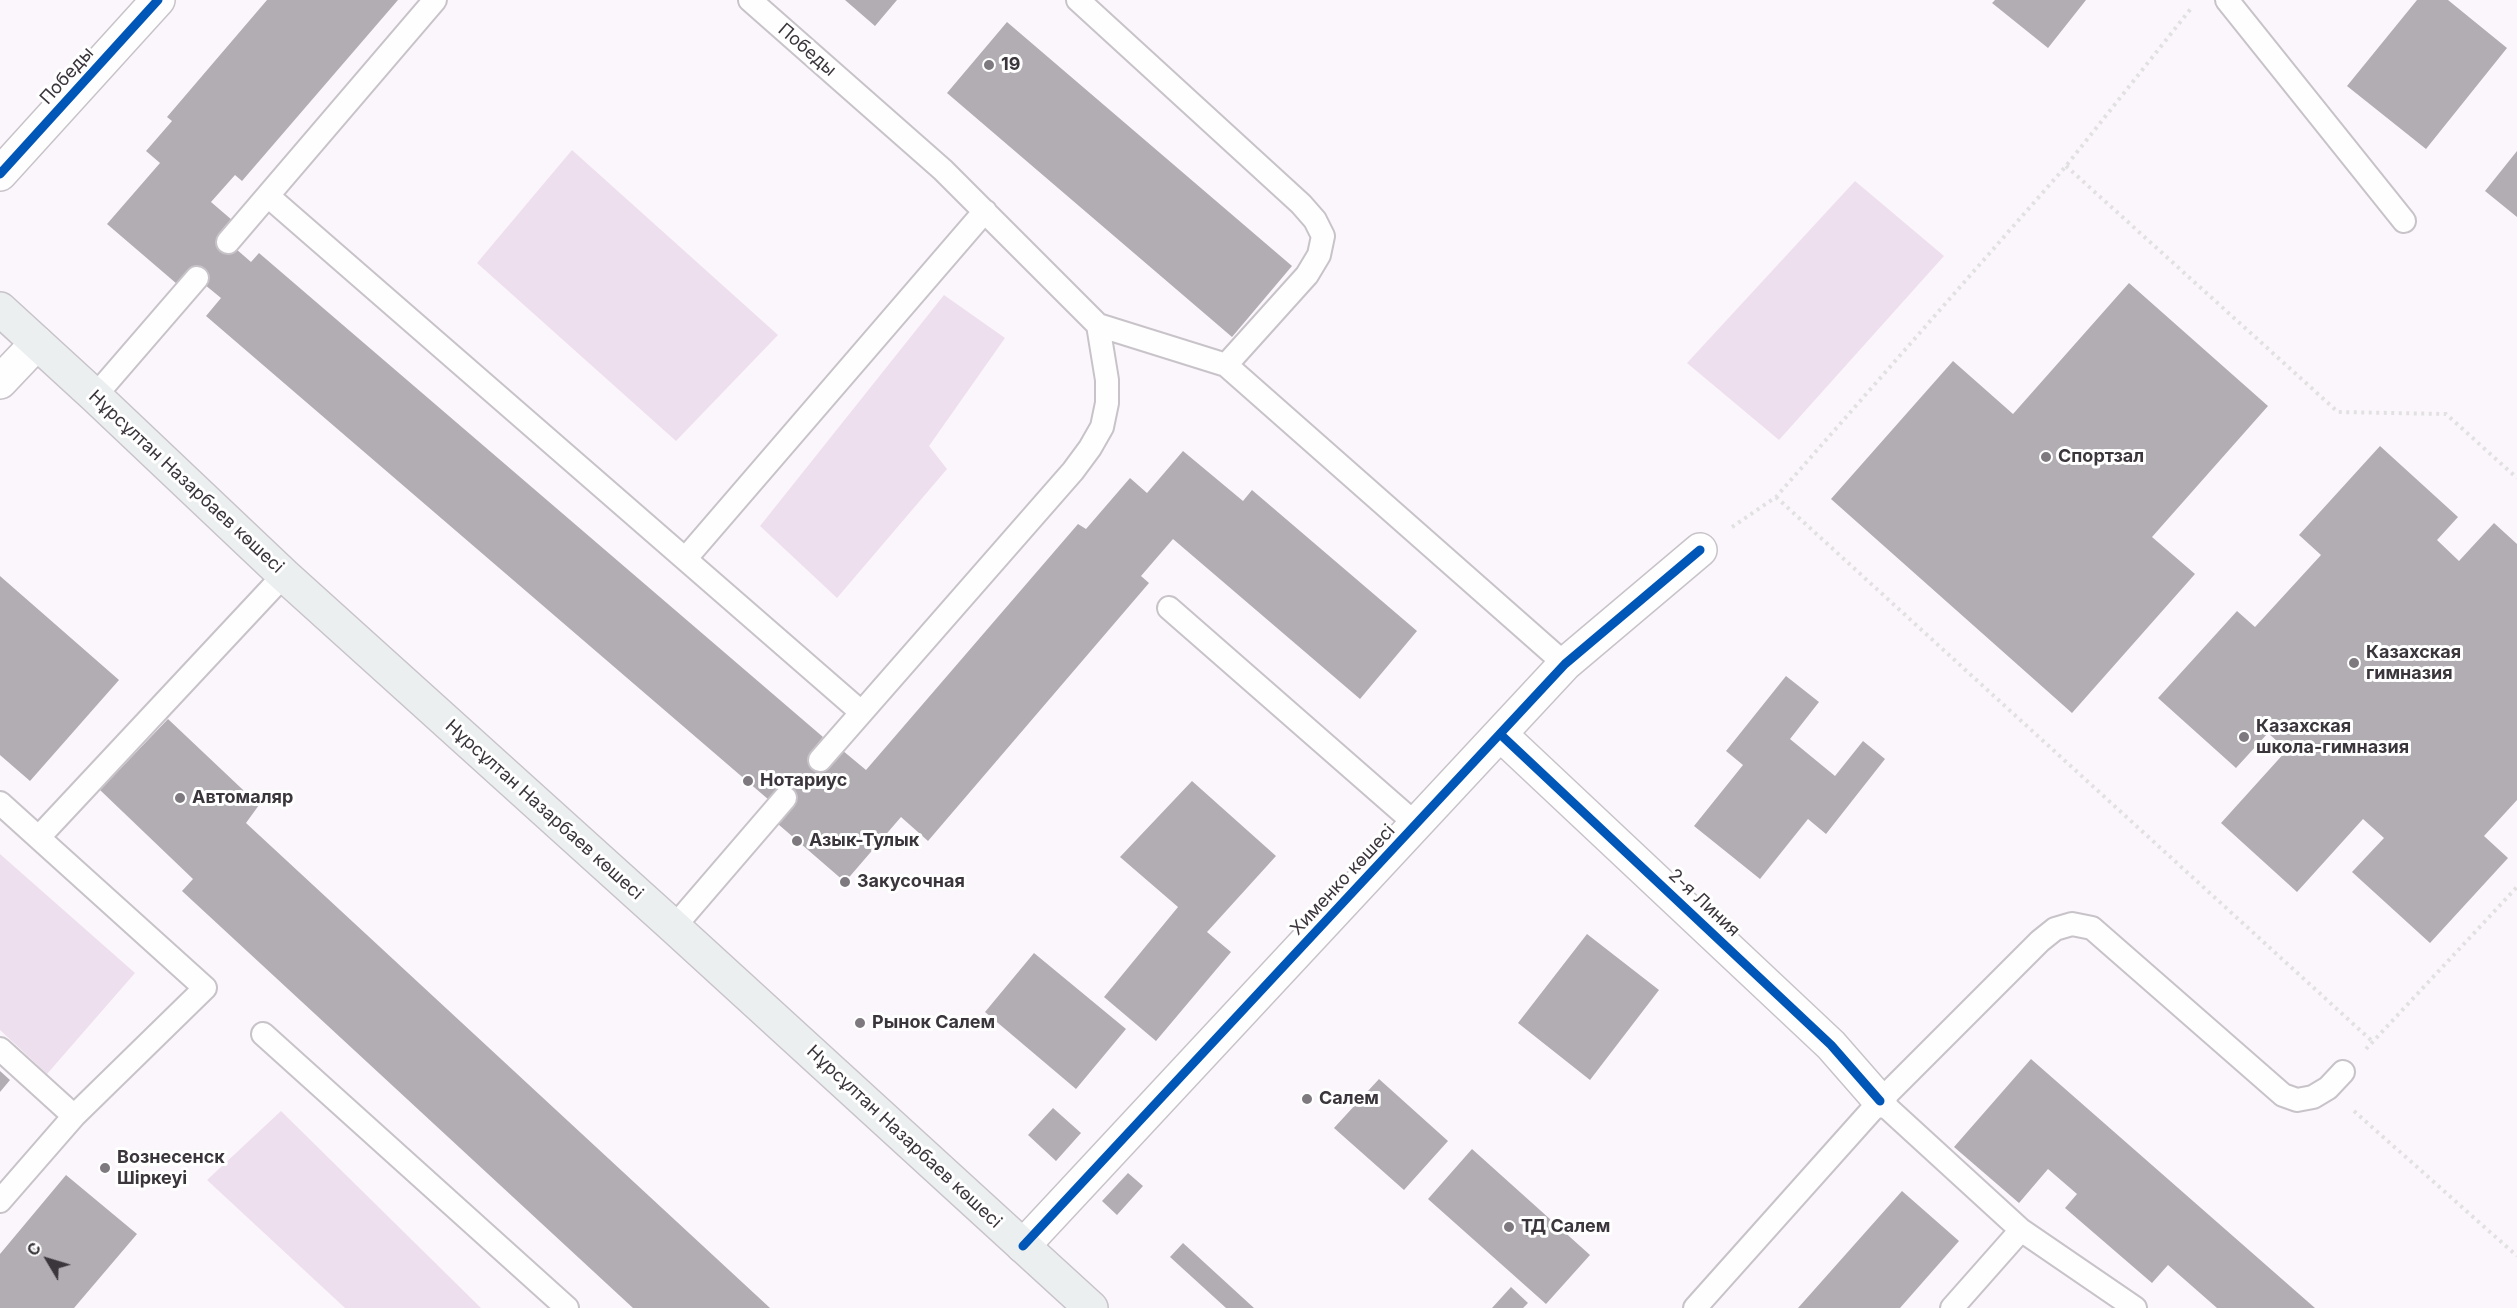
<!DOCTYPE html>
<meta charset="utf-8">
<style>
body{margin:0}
#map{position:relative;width:2517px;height:1308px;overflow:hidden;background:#fbf6fb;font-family:Inter,sans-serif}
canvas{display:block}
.north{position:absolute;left:18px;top:1230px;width:60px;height:60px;-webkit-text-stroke:4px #fff;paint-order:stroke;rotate:308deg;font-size:16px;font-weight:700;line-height:24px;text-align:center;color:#3b353c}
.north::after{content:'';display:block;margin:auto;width:21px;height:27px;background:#3b353c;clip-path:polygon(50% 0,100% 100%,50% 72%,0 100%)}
</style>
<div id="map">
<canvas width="2517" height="1308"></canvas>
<div class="north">С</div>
</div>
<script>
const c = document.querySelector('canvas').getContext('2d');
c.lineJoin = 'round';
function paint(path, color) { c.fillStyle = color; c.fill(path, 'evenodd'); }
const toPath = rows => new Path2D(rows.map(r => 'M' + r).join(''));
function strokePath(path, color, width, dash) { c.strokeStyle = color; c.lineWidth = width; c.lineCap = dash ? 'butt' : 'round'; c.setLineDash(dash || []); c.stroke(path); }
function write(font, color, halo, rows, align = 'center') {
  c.font = font + ' Inter,sans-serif'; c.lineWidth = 6; c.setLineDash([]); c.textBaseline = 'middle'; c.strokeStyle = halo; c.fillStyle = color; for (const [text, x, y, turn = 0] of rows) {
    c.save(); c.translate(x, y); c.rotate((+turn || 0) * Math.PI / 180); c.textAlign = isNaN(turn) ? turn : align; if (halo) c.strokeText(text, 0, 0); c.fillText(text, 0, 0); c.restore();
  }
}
paint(toPath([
 [572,150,778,335,676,441,477,263],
 [1855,181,1944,256,1779,440,1687,363],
 [944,295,1005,338,929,446,947,469,837,598,760,526],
 [0,854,135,973,47,1074,0,1030],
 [281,1111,481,1308,345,1308,207,1180]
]), '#eedfef');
paint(toPath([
 [267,0,398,0,242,181,235,175,211,202,232,220,220,235,251,262,259,253,823,737,811,752,827,767,842,750,866,770,1078,524,1086,529,1130,478,1147,493,1183,451,1243,501,1252,490,1417,631,1360,699,1173,539,1141,576,1149,583,928,841,901,817,845,882,778,824,794,806,776,791,769,800,206,316,221,298,188,271,177,284,107,224,160,163,146,151,172,121,167,117],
 [845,0,897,0,875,26],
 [1995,0,2086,0,2048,48,1992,3],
 [2417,0,2448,0,2507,48,2426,149,2347,86],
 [1007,22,1292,266,1232,337,947,93],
 [2517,151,2517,217,2485,191],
 [2129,283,2268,406,2152,537,2195,574,2072,713,1831,499,1953,361,2013,414],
 [2380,446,2458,517,2437,540,2459,561,2494,523,2517,544,2517,800,2484,836,2508,858,2430,943,2352,872,2384,838,2363,819,2297,892,2221,823,2287,750,2268,733,2236,768,2158,698,2237,611,2255,627,2321,555,2299,535],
 [0,576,119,680,30,781,0,755],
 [1786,676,1819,702,1790,739,1835,776,1863,741,1885,759,1826,834,1808,819,1760,879,1694,826,1743,765,1726,751],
 [168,719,259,805,246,823,770,1308,633,1308,182,891,193,879,100,790],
 [1192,781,1276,856,1207,932,1231,952,1156,1041,1104,997,1178,907,1120,857],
 [1587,934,1659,990,1590,1080,1518,1023],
 [1034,953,1126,1029,1076,1089,985,1012],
 [2031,1059,2315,1308,2217,1308,2168,1265,2152,1283,2065,1208,2077,1194,2048,1169,2019,1203,1954,1147],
 [0,1071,10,1080,0,1092],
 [1379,1079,1448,1141,1404,1190,1334,1128],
 [1053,1108,1081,1133,1056,1161,1028,1135],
 [1472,1149,1590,1255,1546,1304,1428,1199],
 [1128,1173,1143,1186,1117,1215,1102,1201],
 [66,1175,137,1234,74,1308,0,1308,0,1254],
 [1902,1191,1959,1241,1900,1308,1798,1308],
 [1183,1243,1254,1308,1226,1308,1170,1257],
 [1511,1287,1528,1303,1523,1308,1492,1308]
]), '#b2adb3');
const service = toPath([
 [750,0,943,170,1098,325,1226,365,1565,664],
 [1078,0,1301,204,1315,220,1323,236,1319,255,1307,275,1226,365],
 [2227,0,2404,221],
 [268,196,861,712],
 [228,242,435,0],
 [95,396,197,278],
 [686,558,985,211],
 [1169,608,1417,825],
 [820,760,1073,471,1090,448,1102,427,1107,403,1107,380,1098,325],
 [0,803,205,988,74,1116,0,1201],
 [39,837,284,575],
 [674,927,785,798],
 [263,1034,567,1308],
 [0,1049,74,1116],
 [1880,1101,2021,1230,1952,1308],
 [2021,1230,2135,1308],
 [1695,1308,1880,1101,2040,941,2055,929,2072,924,2092,928,2283,1095,2297,1100,2313,1097,2328,1088,2343,1072]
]);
const minor = toPath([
 [0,174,158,0],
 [0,382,37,343],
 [1500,734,1831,1045,1880,1101],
 [1023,1246,1565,664,1700,550]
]);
const secondary = toPath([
 [0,309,95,396,284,575,674,927,1091,1308]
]);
strokePath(service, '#c8c3c9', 26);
strokePath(minor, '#c8c3c9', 36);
strokePath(secondary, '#c8c3c9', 36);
strokePath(toPath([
 [2066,166,2338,412,2446,414,2517,478],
 [1776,497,2373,1042],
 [1732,527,1776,497,2066,166,2193,6],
 [2366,1049,2517,887],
 [2354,1111,2517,1256]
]), '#e2e1e2', 4, [3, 4.5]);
strokePath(service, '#fefefe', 22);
strokePath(minor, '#fefefe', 33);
strokePath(secondary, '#ebeff0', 33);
strokePath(toPath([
 [0,174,158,0],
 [1500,734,1831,1045,1880,1101],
 [1023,1246,1565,664,1700,550]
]), '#0057b8', 9);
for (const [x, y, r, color] of [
 [989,65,6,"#7e797f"],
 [2046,457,6,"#7e797f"],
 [2354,663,6,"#7e797f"],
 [2244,737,6,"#7e797f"],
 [748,781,6,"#7e797f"],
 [180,798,6,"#7e797f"],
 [797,841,6,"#7e797f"],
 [845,882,6,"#7e797f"],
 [860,1023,6,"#7e797f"],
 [1307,1099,6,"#7e797f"],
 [105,1168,6,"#7e797f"],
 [1509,1227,6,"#7e797f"]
]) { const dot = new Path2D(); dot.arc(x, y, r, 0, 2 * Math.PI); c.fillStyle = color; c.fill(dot); strokePath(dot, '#fff', 2); }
write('18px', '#3b353c', '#fff', [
 ["Победы",807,50,41],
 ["Победы",67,76,-48],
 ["Нұрсұлтан Назарбаев көшесі",186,482,43],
 ["Нұрсұлтан Назарбаев көшесі",544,810,42],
 ["Хименко көшесі",1343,880,-47],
 ["2-я Линия",1704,903,43],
 ["Нұрсұлтан Назарбаев көшесі",904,1137,43]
]);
write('bold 18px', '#3b353c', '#fff', [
 ["19",1001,65],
 ["Спортзал",2058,457],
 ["Казахская",2366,653],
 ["гимназия",2366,674],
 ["Казахская",2256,727],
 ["школа-гимназия",2256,748],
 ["Нотариус",760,781],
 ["Автомаляр",192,798],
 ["Азык-Тулык",809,841],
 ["Закусочная",857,882],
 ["Рынок Салем",872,1023],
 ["Салем",1319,1099],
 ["Вознесенск",117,1158],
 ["Шіркеуі",117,1179],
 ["ТД Салем",1521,1227]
], 'left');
</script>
